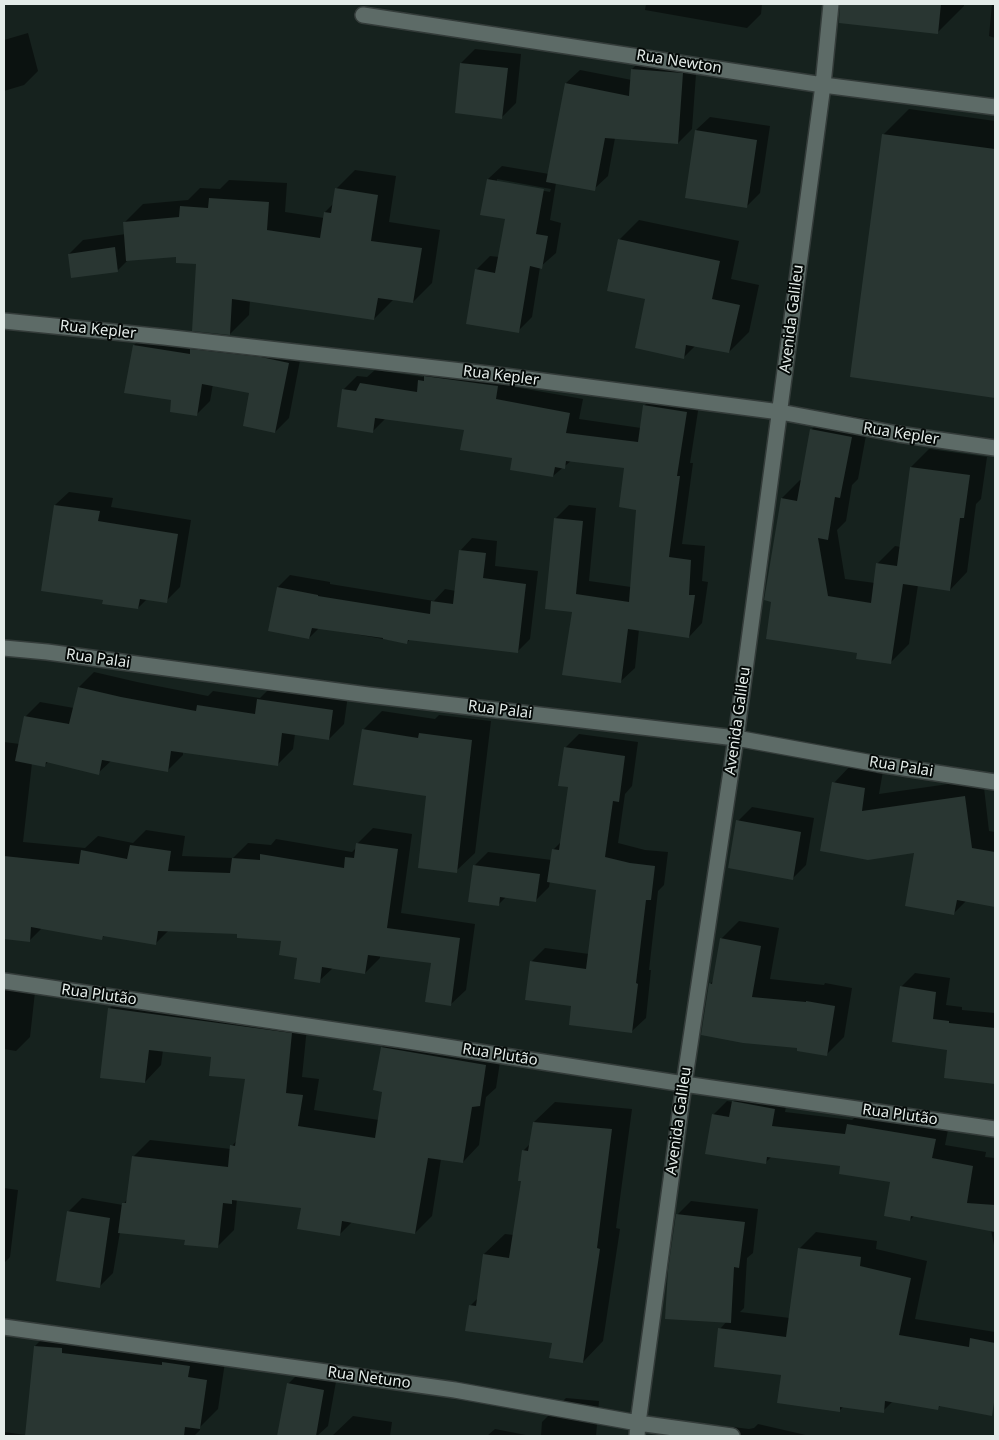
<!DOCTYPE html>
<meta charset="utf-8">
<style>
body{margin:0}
#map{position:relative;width:999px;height:1440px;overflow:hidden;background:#16221e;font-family:"Noto Sans",sans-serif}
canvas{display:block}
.frame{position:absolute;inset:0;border:5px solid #e4ece9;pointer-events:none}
</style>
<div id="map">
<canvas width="999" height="1440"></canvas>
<div class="frame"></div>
</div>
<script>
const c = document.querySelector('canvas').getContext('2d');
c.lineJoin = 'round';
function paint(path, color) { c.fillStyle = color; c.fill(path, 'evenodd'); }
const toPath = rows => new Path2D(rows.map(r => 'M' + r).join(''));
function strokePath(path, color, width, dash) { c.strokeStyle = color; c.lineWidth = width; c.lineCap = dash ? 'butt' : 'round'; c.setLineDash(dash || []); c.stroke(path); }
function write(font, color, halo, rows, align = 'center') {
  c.font = font + ' "Noto Sans",sans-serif'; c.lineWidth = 4; c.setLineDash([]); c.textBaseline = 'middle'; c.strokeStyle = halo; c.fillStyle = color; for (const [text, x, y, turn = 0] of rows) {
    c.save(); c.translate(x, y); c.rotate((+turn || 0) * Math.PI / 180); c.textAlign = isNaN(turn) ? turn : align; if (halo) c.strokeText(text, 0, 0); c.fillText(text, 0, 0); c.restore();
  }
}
paint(toPath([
 [646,4,762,4,761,14,747,28,645,10],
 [854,4,964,4,964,6,938,32,852,23],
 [992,4,995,4,995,38,989,36],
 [28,33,38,71,24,85,4,91,4,40],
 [475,49,521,54,516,103,502,117,461,63],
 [646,56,697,60,692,129,678,143,615,138,608,176,594,189,556,183,550,220,561,223,556,253,540,267,532,317,518,331,476,270,490,256,499,257,506,218,488,179,502,166,549,174,566,83,580,70,632,80,632,69],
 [497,179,551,189,550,192,497,182],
 [909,109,995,121,995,400,992,396,851,376,884,134],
 [710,117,770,126,760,193,746,207,696,130],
 [355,170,396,176,389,222,440,230,432,283,413,302,393,300,374,319,250,300,249,315,230,334,198,263,178,255,129,259,118,270,69,254,83,240,126,234,125,222,143,204,188,200,200,188,220,189,229,180,287,183,285,212,324,218,325,212,334,203,336,189],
 [639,220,739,241,731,279,759,285,749,332,729,352,696,345,683,358,647,298,619,240],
 [148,331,302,350,289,418,275,432,251,392,213,384,210,401,196,415,173,399,134,345],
 [433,367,511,373,509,386,583,399,579,419,641,428,644,406,658,392,700,398,690,463,693,463,682,544,705,546,702,581,708,582,702,623,689,637,639,629,635,668,621,681,573,611,555,519,569,505,596,508,589,581,631,587,638,509,626,467,572,460,553,476,513,457,465,429,386,418,373,431,343,390,357,376,367,377,375,370,423,377],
 [829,412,869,419,858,479,852,485,846,521,837,530,845,579,875,583,877,564,895,546,901,547,911,467,929,449,987,457,981,499,976,504,967,572,950,590,918,585,909,644,891,662,859,652,773,601,782,498,800,480,802,481,812,429],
 [69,492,113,498,111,507,191,520,180,587,166,601,147,599,138,608,104,599,55,505],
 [472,538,497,541,495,566,538,571,530,639,517,652,410,639,407,643,319,628,309,638,278,587,290,575,330,582,330,584,434,601,445,589,456,591,460,551],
 [94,672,137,682,208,696,213,691,260,698,273,685,348,695,344,724,329,739,295,734,293,749,278,764,183,752,183,755,167,771,111,761,98,773,48,762,44,766,32,763,23,842,85,848,98,836,133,843,146,830,185,836,182,856,233,858,248,843,271,845,276,839,352,852,357,847,358,843,373,828,412,834,401,913,475,924,466,990,450,1005,432,962,380,955,380,958,365,973,333,968,319,981,282,940,238,933,169,930,156,943,105,935,102,938,42,928,30,940,4,938,4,742,20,744,25,717,40,702,74,708,79,687],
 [382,711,435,719,439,715,491,721,475,853,456,871,427,795,363,730],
 [579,734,638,742,632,786,625,794,618,843,645,850,668,852,664,885,658,891,649,970,651,970,646,1018,632,1031,572,1005,531,962,545,948,589,954,597,889,550,881,549,887,535,901,506,897,498,905,474,866,488,852,552,860,553,850,562,841,569,786,565,748],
 [851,765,883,771,879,794,983,779,989,831,995,832,995,906,966,901,954,913,916,851,868,858,834,783],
 [752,807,814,818,806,865,792,879,738,821],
 [739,921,779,928,770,979,824,985,825,983,852,988,844,1037,826,1055,799,1047,710,984,714,980,721,939],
 [915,973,950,978,946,1005,962,1007,962,1010,995,1013,994,1083,949,1049,901,987],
 [4,981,36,983,30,1037,16,1051,4,1049],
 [126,992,308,1017,302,1077,319,1079,314,1110,379,1120,384,1091,382,1047,399,1031,502,1049,496,1088,486,1097,479,1145,463,1162,441,1159,432,1216,415,1233,352,1222,339,1235,302,1207,237,1199,234,1230,217,1247,186,1239,120,1232,113,1273,99,1287,68,1212,82,1198,123,1205,128,1198,133,1157,150,1140,231,1149,232,1146,237,1140,246,1078,213,1056,163,1050,161,1065,145,1082,110,1008],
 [747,1088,788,1095,785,1112,852,1120,862,1111,949,1125,945,1145,986,1152,985,1157,995,1158,995,1250,991,1230,914,1216,910,1220,892,1181,841,1165,772,1156,765,1163,713,1115,727,1101,733,1102],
 [555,1102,632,1109,616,1228,620,1229,603,1341,583,1362,553,1342,470,1306,478,1298,484,1254,505,1234,514,1235,522,1180,523,1151,530,1144,534,1122],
 [4,1188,18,1190,10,1257,4,1263],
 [691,1201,758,1209,753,1253,747,1258,744,1308,740,1312,790,1318,799,1249,816,1232,877,1241,876,1249,927,1261,915,1319,995,1332,995,1371,990,1394,941,1405,938,1408,893,1401,883,1411,844,1406,839,1411,782,1374,720,1329,727,1321,677,1215],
 [53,1328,225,1362,218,1409,200,1427,200,1430,194,1436,4,1436,4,1432,26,1435,35,1346],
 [302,1370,337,1376,328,1426,317,1436,297,1436,279,1433,288,1384],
 [566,1398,599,1401,596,1436,541,1436,542,1422],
 [353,1416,392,1422,390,1436,332,1436],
 [758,1424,810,1436,661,1436,669,1428,708,1434,717,1425,749,1429,754,1428],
 [495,1429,531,1436,487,1436]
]), '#0007');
paint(toPath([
 [840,4,941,4,938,34,839,23],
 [460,63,508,68,502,119,455,113],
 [631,69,683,73,678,144,605,138,595,191,546,182,565,83,629,96],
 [695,130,757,140,747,208,685,198],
 [882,134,995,149,995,398,850,377],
 [487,179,544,189,536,234,548,236,542,269,530,266,519,333,466,324,475,269,495,273,505,219,480,215],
 [335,188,378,195,371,241,422,248,413,303,378,298,374,320,232,299,230,335,192,331,196,264,176,263,176,257,126,261,123,222,179,217,180,206,208,208,209,198,269,202,267,230,320,238,324,212,331,213],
 [618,239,720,261,712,299,740,305,729,353,686,345,684,359,635,348,645,299,607,291],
 [115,247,118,272,71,278,68,254],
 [133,345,190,354,190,349,261,357,289,363,275,433,243,426,249,393,202,384,197,416,170,412,171,400,124,393],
 [424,376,498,386,496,399,570,413,566,433,638,442,643,405,687,412,677,476,680,476,669,557,691,560,689,595,695,595,689,638,628,629,621,683,562,675,572,612,545,609,554,518,583,521,576,594,629,602,636,510,619,507,624,468,566,461,565,469,555,467,553,477,510,470,512,458,460,450,464,430,375,418,373,433,337,427,342,389,356,391,360,383,417,392,418,380,424,381],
 [810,429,852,437,840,498,835,497,828,540,818,538,828,596,871,603,876,563,897,566,910,467,970,475,964,518,960,518,950,591,903,584,891,664,856,659,857,653,766,639,771,602,764,600,781,498,797,501],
 [54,505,100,511,98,521,178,534,167,603,140,599,138,609,102,604,103,600,41,591],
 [459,550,486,553,483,578,526,584,518,653,408,640,407,644,383,639,383,638,312,628,309,639,268,631,277,587,318,595,318,596,430,614,431,601,453,604],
 [78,687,121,697,196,711,197,705,255,714,257,699,333,710,329,740,282,733,278,766,171,751,168,772,102,760,99,775,46,762,45,767,15,761,24,716,69,724],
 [362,729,418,738,419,733,472,740,457,873,418,868,426,796,353,785],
 [564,747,625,756,619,802,613,801,605,857,630,863,655,866,651,900,646,900,636,983,638,984,632,1033,569,1025,571,1006,525,1000,530,961,586,969,596,890,547,882,552,849,559,850,568,787,558,786],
 [832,782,865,788,862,811,965,796,972,848,995,852,995,907,957,900,954,915,905,906,914,853,868,860,820,851],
 [736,820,801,832,793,880,728,868],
 [356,843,398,849,387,928,460,938,451,1006,425,1002,431,963,368,955,365,974,322,967,320,983,294,979,297,958,279,955,281,941,237,938,237,934,158,931,156,945,103,936,102,940,31,927,30,942,4,939,4,856,79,864,81,850,127,859,130,845,171,851,168,871,230,873,232,858,260,860,260,854,344,868,345,857,354,858],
 [473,865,540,874,536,902,500,897,499,906,468,902],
 [720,938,761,946,752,997,806,1002,806,1001,835,1006,827,1056,797,1051,797,1048,743,1043,701,1035,709,983,712,984],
 [900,986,936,992,933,1019,949,1021,949,1023,995,1028,995,1084,944,1078,947,1050,892,1042],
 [108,1008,292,1033,286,1093,303,1095,298,1126,375,1138,382,1092,373,1090,381,1047,486,1065,480,1106,472,1107,463,1163,428,1158,415,1234,342,1221,340,1236,297,1229,301,1208,232,1200,232,1204,223,1203,218,1248,184,1245,185,1240,118,1233,122,1203,126,1203,132,1156,228,1167,230,1145,235,1146,245,1079,209,1076,211,1057,149,1050,145,1083,100,1078],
 [732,1101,775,1109,772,1126,845,1134,847,1124,936,1139,932,1158,973,1166,967,1203,995,1205,995,1232,911,1216,910,1221,884,1216,890,1182,839,1174,840,1166,767,1157,766,1164,705,1154,712,1114,729,1117],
 [533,1122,612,1129,597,1248,600,1249,583,1363,549,1358,552,1343,465,1331,469,1305,476,1306,483,1254,509,1258,521,1181,518,1181,522,1150,528,1151],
 [67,1211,110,1218,100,1288,56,1281],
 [676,1214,745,1222,739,1268,734,1267,731,1323,665,1319,668,1270],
 [798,1248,861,1257,860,1266,911,1278,899,1335,969,1347,970,1338,995,1343,995,1396,992,1416,939,1406,938,1410,885,1401,884,1413,840,1407,840,1412,777,1403,781,1375,714,1367,718,1328,786,1337],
 [34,1346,62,1348,62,1353,162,1365,162,1362,190,1366,188,1377,207,1380,200,1429,185,1427,184,1436,25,1436],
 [287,1383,324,1390,316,1436,277,1436]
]), '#293632');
const minor = toPath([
 [363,15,823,85,995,107],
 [4,321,164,337,497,375,780,412,898,434,995,448],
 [4,648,47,652,368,695,736,738,878,764,995,782],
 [4,981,402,1040,684,1084,995,1129],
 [4,1327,455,1390,638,1423,732,1436],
 [637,1436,638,1423,684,1084,736,738,823,85,831,4]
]);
strokePath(minor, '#343c3a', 18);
strokePath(minor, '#5d6b67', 15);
write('15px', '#e4ece9', '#050a08', [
 ["Rua Newton",679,62,9],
 ["Avenida Galileu",792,319,-83],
 ["Rua Kepler",98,330,6],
 ["Rua Kepler",501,376,7],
 ["Rua Kepler",901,434,9],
 ["Rua Palai",98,659,8],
 ["Rua Palai",500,710,7],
 ["Avenida Galileu",738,721,-82],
 ["Rua Palai",901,767,9],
 ["Rua Plutão",99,995,8],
 ["Rua Plutão",500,1055,9],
 ["Rua Plutão",900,1115,8],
 ["Avenida Galileu",679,1121,-82],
 ["Rua Netuno",369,1378,8]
]);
</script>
